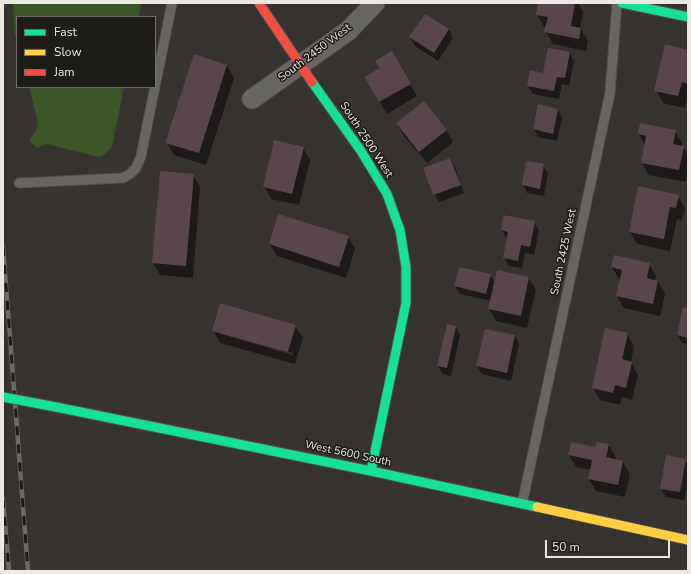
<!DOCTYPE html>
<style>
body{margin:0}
#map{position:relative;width:691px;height:574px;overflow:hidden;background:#363330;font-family:"Nunito Sans",sans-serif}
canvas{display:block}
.frame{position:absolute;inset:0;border:4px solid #ece9e4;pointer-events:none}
.legend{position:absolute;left:16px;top:16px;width:140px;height:72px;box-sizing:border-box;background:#1e1c19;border:1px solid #706e6a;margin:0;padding:5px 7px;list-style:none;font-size:12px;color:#ece9e4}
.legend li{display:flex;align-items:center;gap:8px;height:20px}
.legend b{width:20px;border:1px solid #706e6a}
.scale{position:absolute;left:545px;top:540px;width:125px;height:18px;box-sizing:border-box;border:2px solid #ece9e4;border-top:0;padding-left:5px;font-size:12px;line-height:14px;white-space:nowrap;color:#ece9e4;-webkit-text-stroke:3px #1e1c19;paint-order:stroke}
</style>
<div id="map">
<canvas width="691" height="574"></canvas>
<div class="frame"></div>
<ul class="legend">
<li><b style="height:5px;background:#16e098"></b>Fast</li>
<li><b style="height:5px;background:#ffcf43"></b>Slow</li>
<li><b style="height:5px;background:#f24e42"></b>Jam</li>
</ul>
<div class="scale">50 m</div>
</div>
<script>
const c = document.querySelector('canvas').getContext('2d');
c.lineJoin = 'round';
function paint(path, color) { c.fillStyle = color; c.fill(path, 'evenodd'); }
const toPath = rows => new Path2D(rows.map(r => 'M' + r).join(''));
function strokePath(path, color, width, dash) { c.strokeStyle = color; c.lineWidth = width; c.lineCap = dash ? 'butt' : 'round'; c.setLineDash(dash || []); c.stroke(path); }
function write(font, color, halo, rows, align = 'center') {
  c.font = font + ' "Nunito Sans",sans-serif'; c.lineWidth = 3; c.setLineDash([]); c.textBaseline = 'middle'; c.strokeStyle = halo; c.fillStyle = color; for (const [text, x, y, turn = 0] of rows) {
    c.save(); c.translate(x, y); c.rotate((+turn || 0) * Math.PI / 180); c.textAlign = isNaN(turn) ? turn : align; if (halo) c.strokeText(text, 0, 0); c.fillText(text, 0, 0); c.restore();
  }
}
paint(toPath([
 [13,3,141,3,139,17,17,17,17,41,14,30],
 [29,87,124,87,112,147,104,155,99,157,47,144,37,148,29,140,36,131,38,123]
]), '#3c5526');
paint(toPath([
 [539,3,578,3,583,12,580,28,581,29,588,41,586,51,553,44,546,32,547,27,544,27,537,15],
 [425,15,449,30,453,38,438,61,415,46,410,37],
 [688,51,688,96,685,108,663,103,656,90],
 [391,53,417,96,387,114,365,77,381,68],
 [570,53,574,61,569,86,562,84,559,99,533,94,528,86],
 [227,66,234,78,206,165,174,155,167,143],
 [558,110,562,118,557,141,538,137,534,129],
 [397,124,446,130,453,142,427,163,404,136],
 [675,131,682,143,682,147,683,147,688,156,688,169,686,182,649,175,642,163,645,145,639,134],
 [303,148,310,160,299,205,271,199,264,186],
 [450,159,455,167,464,193,439,202,434,194],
 [543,165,548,173,544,196,527,193,523,185],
 [193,175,200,187,193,278,160,275,153,263],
 [678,196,685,208,682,220,677,219,670,251,637,244,630,232],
 [534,222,539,230,534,255,525,253,522,268,509,266,504,258,507,238,506,238,502,230],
 [348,237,355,249,346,278,277,256,270,244],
 [649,264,656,276,655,281,658,281,665,294,660,316,624,308,617,296,620,280,619,279,612,267],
 [490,275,495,283,529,278,536,290,527,328,496,321,489,309,491,301,460,294,455,286],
 [688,309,688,344,682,343,678,335],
 [295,326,303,338,295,364,220,343,213,330],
 [221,332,293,353,293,355,221,334],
 [456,327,460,335,451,376,443,374,438,366],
 [627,334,634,346,631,362,638,375,632,400,622,397,620,405,600,400,593,388],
 [515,336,519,344,511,381,482,374,477,366],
 [609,445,616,458,615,460,623,462,630,474,625,497,596,491,589,479,591,470,576,467,569,455],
 [685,460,688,465,688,479,684,500,666,497,661,489]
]), '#0007');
paint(toPath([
 [538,3,575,3,571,26,581,28,579,39,544,32,548,17,536,15],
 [425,14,449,29,434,53,409,37],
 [665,44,688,50,688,84,682,82,678,96,654,91],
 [548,48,570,52,565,78,557,77,554,91,527,86,530,70,543,73],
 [392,51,411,84,379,102,364,77,380,68,375,61],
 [194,54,227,65,199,153,165,143],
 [424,101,447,130,419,152,396,123],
 [538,104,558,109,553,134,533,129],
 [640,123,676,130,673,144,684,146,679,170,641,163,646,136,638,134],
 [274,140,304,147,292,194,263,187],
 [450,158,461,185,433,195,423,168],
 [526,161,544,164,540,189,522,185],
 [160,171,194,174,186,266,152,263],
 [638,186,679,195,676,208,670,207,664,239,629,232],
 [278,214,349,236,339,267,269,244],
 [503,215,535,221,530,247,521,245,518,261,503,258,508,232,501,230],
 [614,255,650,263,647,278,658,281,653,304,616,296,622,270,611,267],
 [459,267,491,274,486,294,454,286],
 [497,270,529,277,521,316,488,309],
 [220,303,296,325,288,352,212,331],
 [683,307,688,308,688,338,677,335],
 [447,324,456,326,447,368,437,366],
 [605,328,628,333,622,359,632,362,626,388,615,385,613,393,592,388],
 [485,329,515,335,507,373,476,366],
 [571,442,595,447,597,442,609,444,606,457,623,461,618,485,588,479,592,460,568,455],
 [666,455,686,459,680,492,660,489]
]), '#59464c');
const lane = toPath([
 [19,183,123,178,130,174,136,168,141,156,172,3],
 [522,504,610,93,617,3]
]);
const street = toPath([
 [252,99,348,31,375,3]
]);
const fast = toPath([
 [622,3,688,17],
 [312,82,361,151,387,194,400,230,406,267,406,303,371,471],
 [56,407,371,471,537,507]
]);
const slow = toPath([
 [537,507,688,540]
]);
const jam = toPath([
 [259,3,312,82]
]);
strokePath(lane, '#53514d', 11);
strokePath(street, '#53514d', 21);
strokePath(fast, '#53514d', 11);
strokePath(slow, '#53514d', 11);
strokePath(jam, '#53514d', 11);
strokePath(lane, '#676663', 9);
strokePath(street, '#676663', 19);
strokePath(fast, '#16e098', 9);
strokePath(slow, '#ffcf43', 9);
strokePath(jam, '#f24e42', 9);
const rail = toPath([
 [3,247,28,571],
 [3,499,9,571]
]);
strokePath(rail, '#6a6966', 4.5);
strokePath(rail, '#1e1c19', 3, [9]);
const fastBridge = toPath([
 [3,397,56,407]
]);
strokePath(fastBridge, '#53514d', 11, []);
strokePath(fastBridge, '#16e098', 9);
write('11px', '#ece9e4', '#1e1c19', [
 ["South 2450 West",315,53,-37],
 ["South 2500 West",366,140,57],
 ["South 2425 West",564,252,-78],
 ["West 5600 South",348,454,12]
]);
</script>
